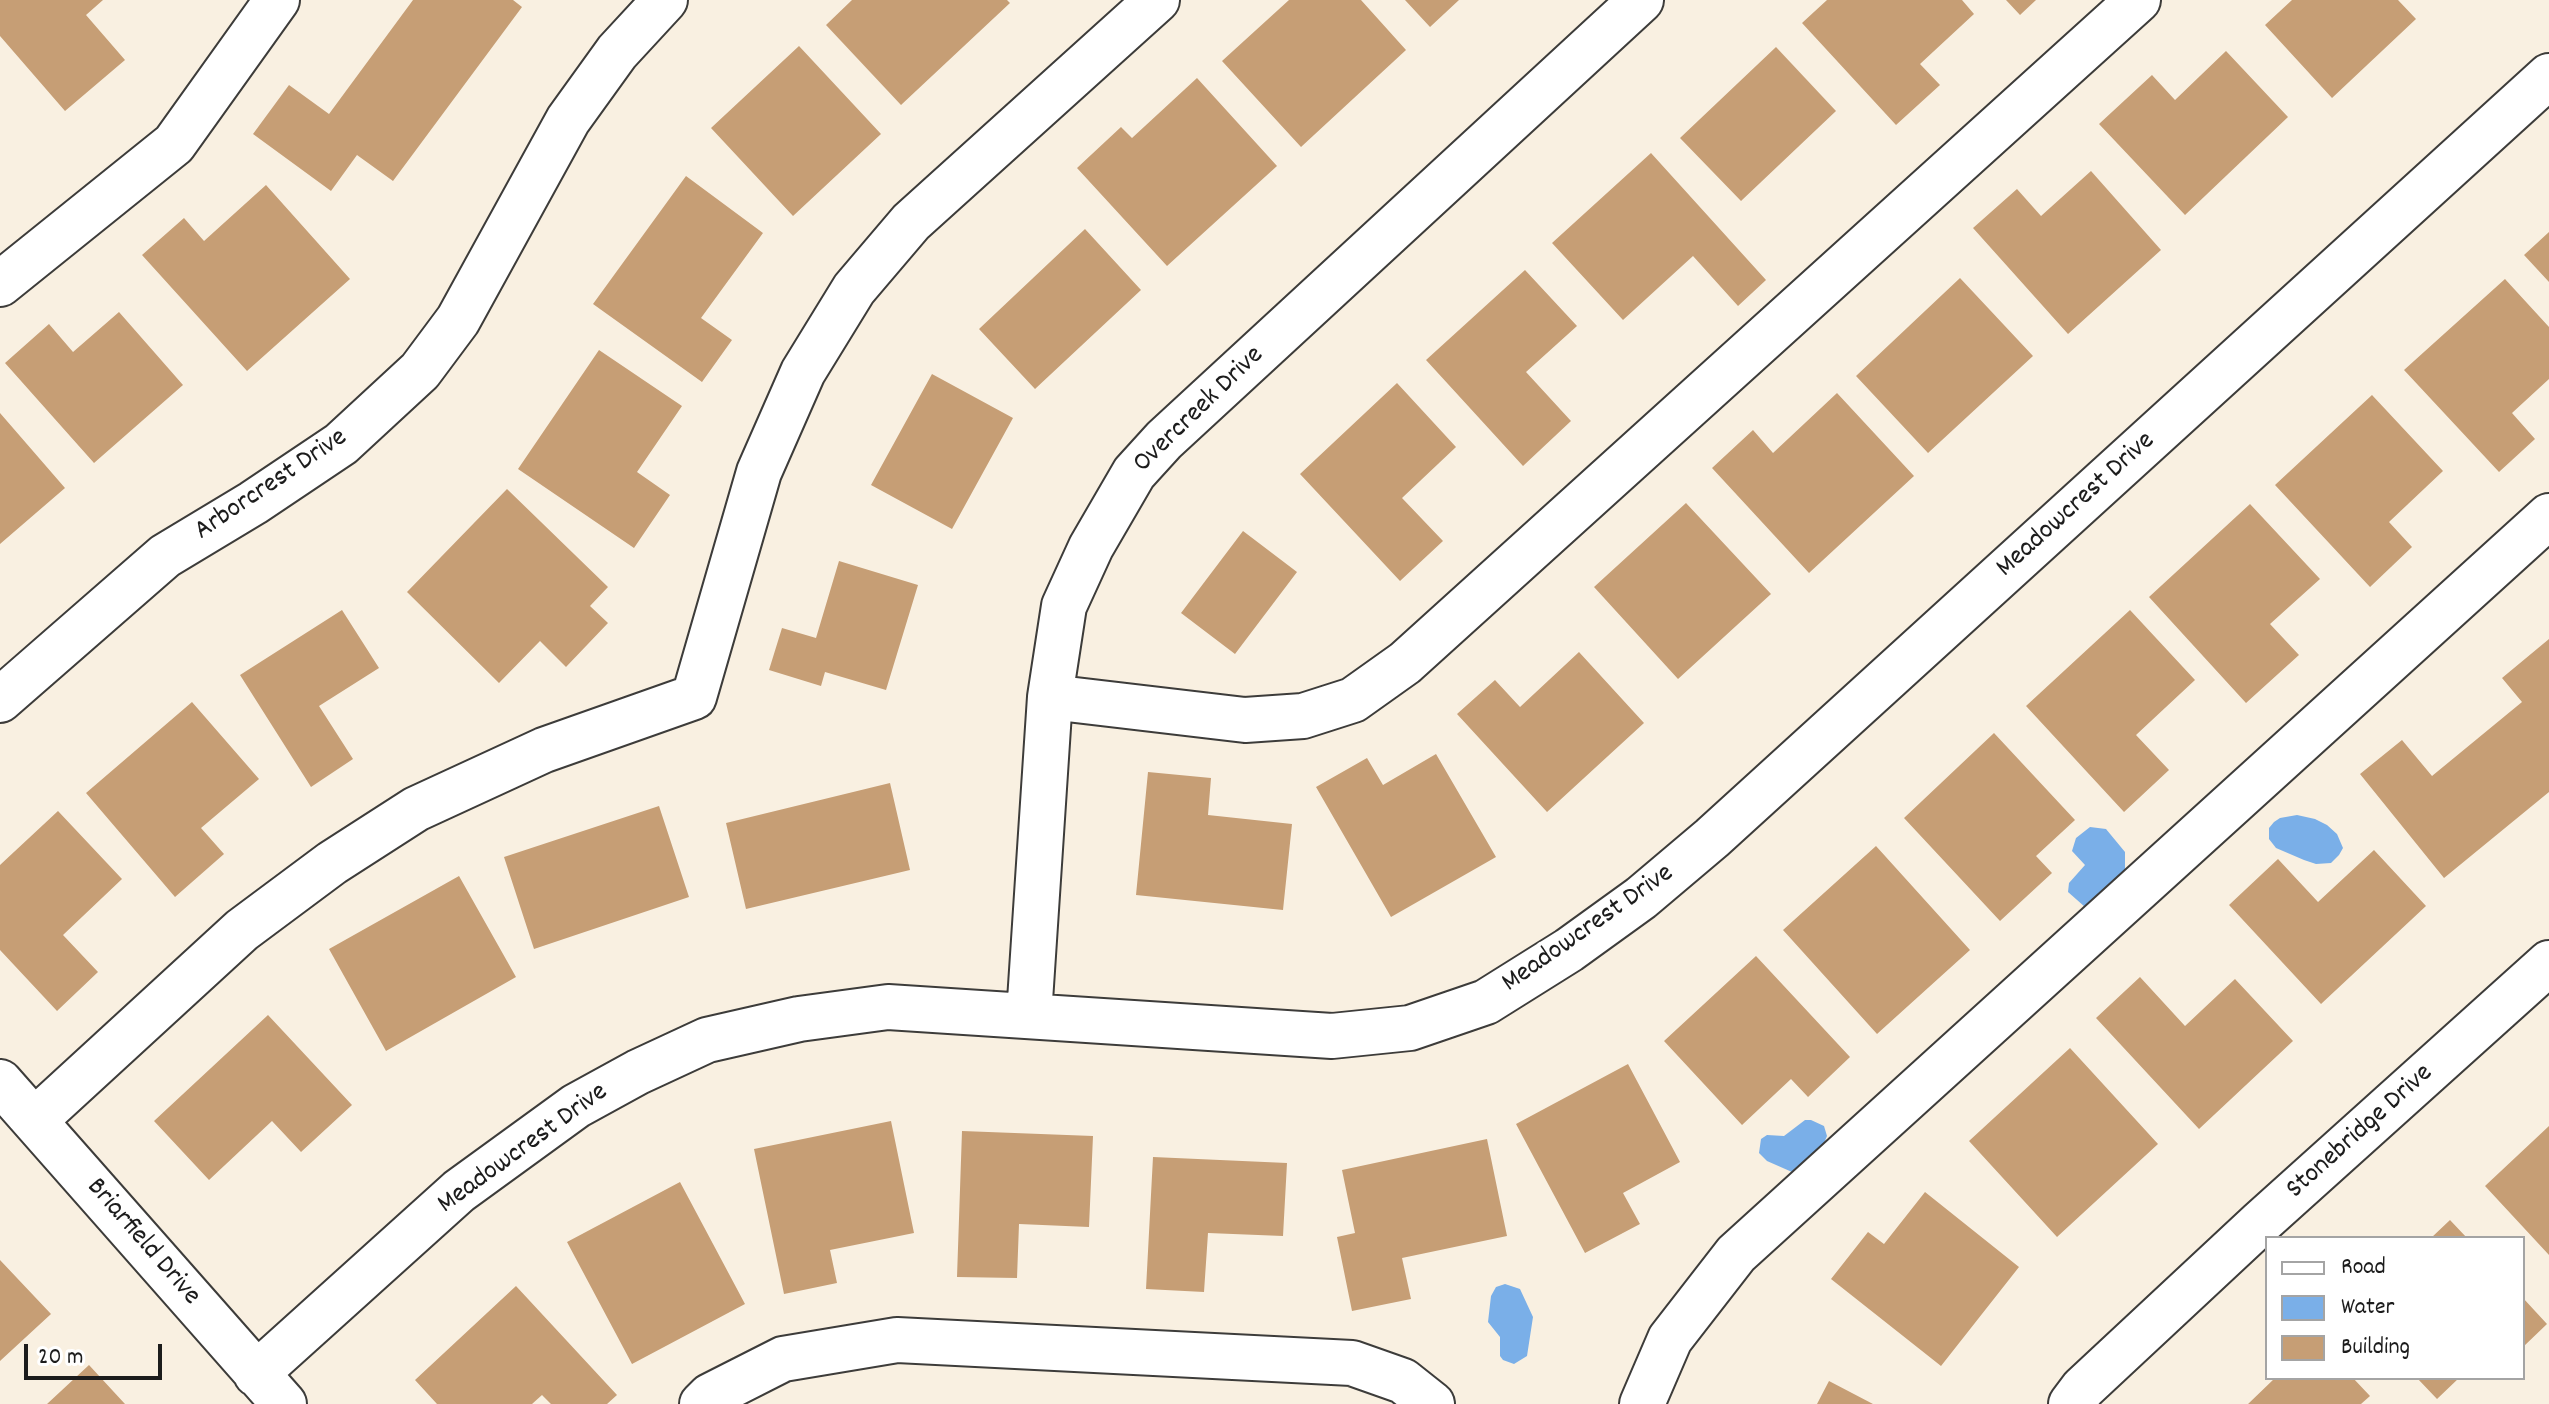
<!DOCTYPE html>
<style>
body{margin:0}
#map{position:relative;width:2549px;height:1404px;overflow:hidden;background:#f9f0e1;font-family:Dekko,sans-serif}
canvas{display:block}
.legend{position:absolute;left:2265px;top:1236px;width:260px;height:144px;box-sizing:border-box;background:#fff;border:2px solid #a4a4a4;margin:0;padding:10px 14px;list-style:none;font-size:24px;color:#1c1c1c}
.legend li{display:flex;align-items:center;gap:16px;height:40px}
.legend b{width:40px;border:2px solid #a4a4a4}
.scale{position:absolute;left:24px;top:1344px;width:138px;height:36px;box-sizing:border-box;border:4px solid #1c1c1c;border-top:0;padding-left:10px;font-size:24px;line-height:28px;white-space:nowrap;color:#1c1c1c;-webkit-text-stroke:6px #fff;paint-order:stroke}
</style>
<div id="map">
<canvas width="2549" height="1404"></canvas>
<ul class="legend">
<li><b style="height:10px;background:#fff"></b>Road</li>
<li><b style="height:22px;background:#7aafe8"></b>Water</li>
<li><b style="height:22px;background:#c69e75"></b>Building</li>
</ul>
<div class="scale">20 m</div>
</div>
<script>
const c = document.querySelector('canvas').getContext('2d');
c.lineJoin = 'round';
function paint(path, color) { c.fillStyle = color; c.fill(path, 'evenodd'); }
const toPath = rows => new Path2D(rows.map(r => 'M' + r).join(''));
function strokePath(path, color, width, dash) { c.strokeStyle = color; c.lineWidth = width; c.lineCap = dash ? 'butt' : 'round'; c.setLineDash(dash || []); c.stroke(path); }
function write(font, color, halo, rows, align = 'center') {
  c.font = font + ' Dekko,sans-serif'; c.lineWidth = 7; c.setLineDash([]); c.textBaseline = 'middle'; c.strokeStyle = halo; c.fillStyle = color; for (const [text, x, y, turn = 0] of rows) {
    c.save(); c.translate(x, y); c.rotate((+turn || 0) * Math.PI / 180); c.textAlign = isNaN(turn) ? turn : align; if (halo) c.strokeText(text, 0, 0); c.fillText(text, 0, 0); c.restore();
  }
}
paint(toPath([
 [2297,815,2315,819,2327,825,2337,834,2343,848,2339,855,2331,863,2316,864,2304,860,2276,848,2269,839,2269,828,2274,822,2280,818],
 [2090,827,2106,829,2125,852,2125,873,2085,907,2068,892,2069,883,2085,865,2072,851,2076,838],
 [1805,1120,1811,1120,1824,1126,1827,1136,1821,1150,1799,1171,1792,1172,1767,1161,1759,1153,1761,1139,1767,1135,1784,1136],
 [1505,1284,1520,1289,1533,1317,1527,1356,1514,1364,1503,1360,1500,1356,1500,1337,1488,1322,1491,1296,1496,1287]
]), '#7aafe8');
paint(toPath([
 [0,0,103,0,86,15,125,60,65,111,0,36],
 [413,0,513,0,522,7,393,181,357,155,331,191,253,134,289,85,329,114],
 [852,0,1007,0,1010,3,901,105,826,25],
 [1289,0,1361,0,1406,50,1301,147,1222,61],
 [1405,0,1459,0,1430,27],
 [1827,0,1962,0,1974,14,1920,64,1940,85,1896,125,1802,23],
 [2006,0,2036,0,2020,15],
 [2292,0,2398,0,2416,19,2332,98,2265,25],
 [799,46,881,134,793,216,711,128],
 [1776,47,1836,111,1741,201,1680,138],
 [2226,51,2288,117,2185,215,2099,124,2152,75,2175,100],
 [1197,78,1277,166,1167,266,1077,168,1121,127,1132,138],
 [1651,153,1766,280,1738,306,1693,256,1623,320,1552,243],
 [2091,171,2161,250,2068,334,1973,228,2017,189,2041,216],
 [686,176,763,233,701,318,732,340,702,382,593,304],
 [266,185,350,279,247,371,142,255,184,218,204,241],
 [1085,229,1141,290,1035,389,979,329],
 [2549,232,2549,282,2524,255],
 [1525,270,1577,326,1526,372,1571,421,1523,466,1426,360],
 [1960,278,2033,356,1928,453,1856,376],
 [2505,279,2549,327,2549,379,2512,413,2535,439,2499,472,2404,370],
 [119,312,183,385,94,463,5,363,49,324,73,352],
 [599,350,682,406,637,472,670,495,634,548,518,469],
 [932,374,1013,418,952,529,871,485],
 [1397,383,1456,447,1402,498,1443,541,1400,581,1300,474],
 [1837,393,1914,476,1809,573,1712,468,1753,430,1773,453],
 [2372,395,2443,471,2389,522,2412,547,2370,587,2275,485],
 [0,413,65,488,0,544],
 [507,489,608,587,590,606,608,623,566,667,540,641,499,683,407,592],
 [1686,503,1771,594,1678,679,1594,587],
 [2250,504,2320,579,2270,624,2299,655,2246,703,2149,597],
 [1243,531,1297,572,1235,654,1181,613],
 [839,561,918,585,886,690,825,672,821,686,769,670,782,628,816,638],
 [342,610,379,668,319,706,353,759,311,787,240,675],
 [2130,610,2195,680,2136,735,2169,770,2124,812,2026,706],
 [2549,639,2549,792,2444,878,2360,774,2402,740,2432,776,2522,702,2502,678],
 [1579,652,1644,723,1547,812,1457,714,1495,680,1520,707],
 [192,702,259,779,201,828,224,854,175,897,86,793],
 [1994,733,2075,820,2036,856,2052,873,2000,921,1904,818],
 [1436,754,1496,857,1391,917,1316,787,1367,758,1383,785],
 [1148,772,1211,778,1208,815,1292,824,1283,910,1136,895],
 [890,783,910,870,746,909,726,823],
 [659,806,689,897,534,949,504,857],
 [58,811,122,879,63,935,98,972,57,1011,0,950,0,865],
 [1876,846,1970,950,1877,1034,1783,930],
 [2374,850,2426,906,2321,1004,2229,905,2278,859,2318,902],
 [459,876,516,977,386,1051,329,949],
 [1756,956,1850,1057,1808,1097,1791,1079,1742,1125,1664,1041],
 [2140,977,2185,1026,2235,979,2293,1041,2199,1129,2096,1018],
 [268,1015,352,1105,301,1152,272,1121,209,1180,154,1121],
 [2070,1048,2158,1144,2057,1237,1969,1141],
 [1628,1064,1680,1162,1623,1193,1640,1224,1585,1253,1516,1124],
 [891,1121,914,1233,830,1250,837,1283,784,1294,754,1149],
 [2549,1126,2549,1255,2485,1186],
 [962,1131,1093,1136,1089,1227,1019,1224,1017,1278,957,1277],
 [1487,1139,1507,1236,1402,1258,1411,1299,1352,1311,1337,1237,1355,1233,1342,1170],
 [1153,1157,1287,1163,1283,1236,1208,1233,1204,1292,1146,1289],
 [680,1182,745,1304,632,1364,567,1242],
 [1925,1192,2019,1267,1941,1366,1831,1279,1868,1232,1884,1244],
 [2450,1220,2467,1238,2431,1238],
 [0,1260,51,1314,0,1361],
 [516,1286,617,1395,607,1404,551,1404,542,1395,532,1404,437,1404,415,1380],
 [2523,1298,2547,1324,2523,1347],
 [89,1365,125,1404,47,1404],
 [2275,1378,2353,1378,2370,1396,2361,1404,2248,1404],
 [2417,1378,2459,1378,2437,1399],
 [1829,1381,1873,1404,1817,1404]
]), '#c69e75');
const minor = toPath([
 [0,284,174,144,277,0],
 [1050,697,1245,720,1303,716,1353,700,1405,663,2138,0],
 [0,700,165,556,253,503,341,444,420,371,458,320,568,120,617,52,665,0],
 [1029,1016,1050,697,1064,606,1091,547,1134,473,1164,440,1641,0],
 [0,1082,284,1404],
 [35,1120,242,930,332,863,416,809,544,750,694,697,759,472,803,372,854,289,911,222,1157,0],
 [256,1374,459,1191,576,1106,638,1072,707,1040,799,1019,888,1007,1332,1036,1410,1028,1486,1002,1569,950,1641,898,1712,838,2549,76],
 [702,1404,710,1396,783,1359,897,1340,1352,1363,1403,1381,1432,1404],
 [1642,1404,1670,1339,1736,1254,2549,516],
 [2071,1404,2083,1388,2260,1223,2549,963]
]);
strokePath(minor, '#3d3c3a', 48);
strokePath(minor, '#fff', 44);
write('28px', '#1c1c1c', '#fff', [
 ["Overcreek Drive",1200,411,-44],
 ["Arborcrest Drive",272,486,-34],
 ["Meadowcrest Drive",2077,506,-42],
 ["Meadowcrest Drive",1589,930,-35],
 ["Stonebridge Drive",2361,1133,-42],
 ["Meadowcrest Drive",524,1150,-36],
 ["Briarfield Drive",142,1243,49]
]);
</script>
